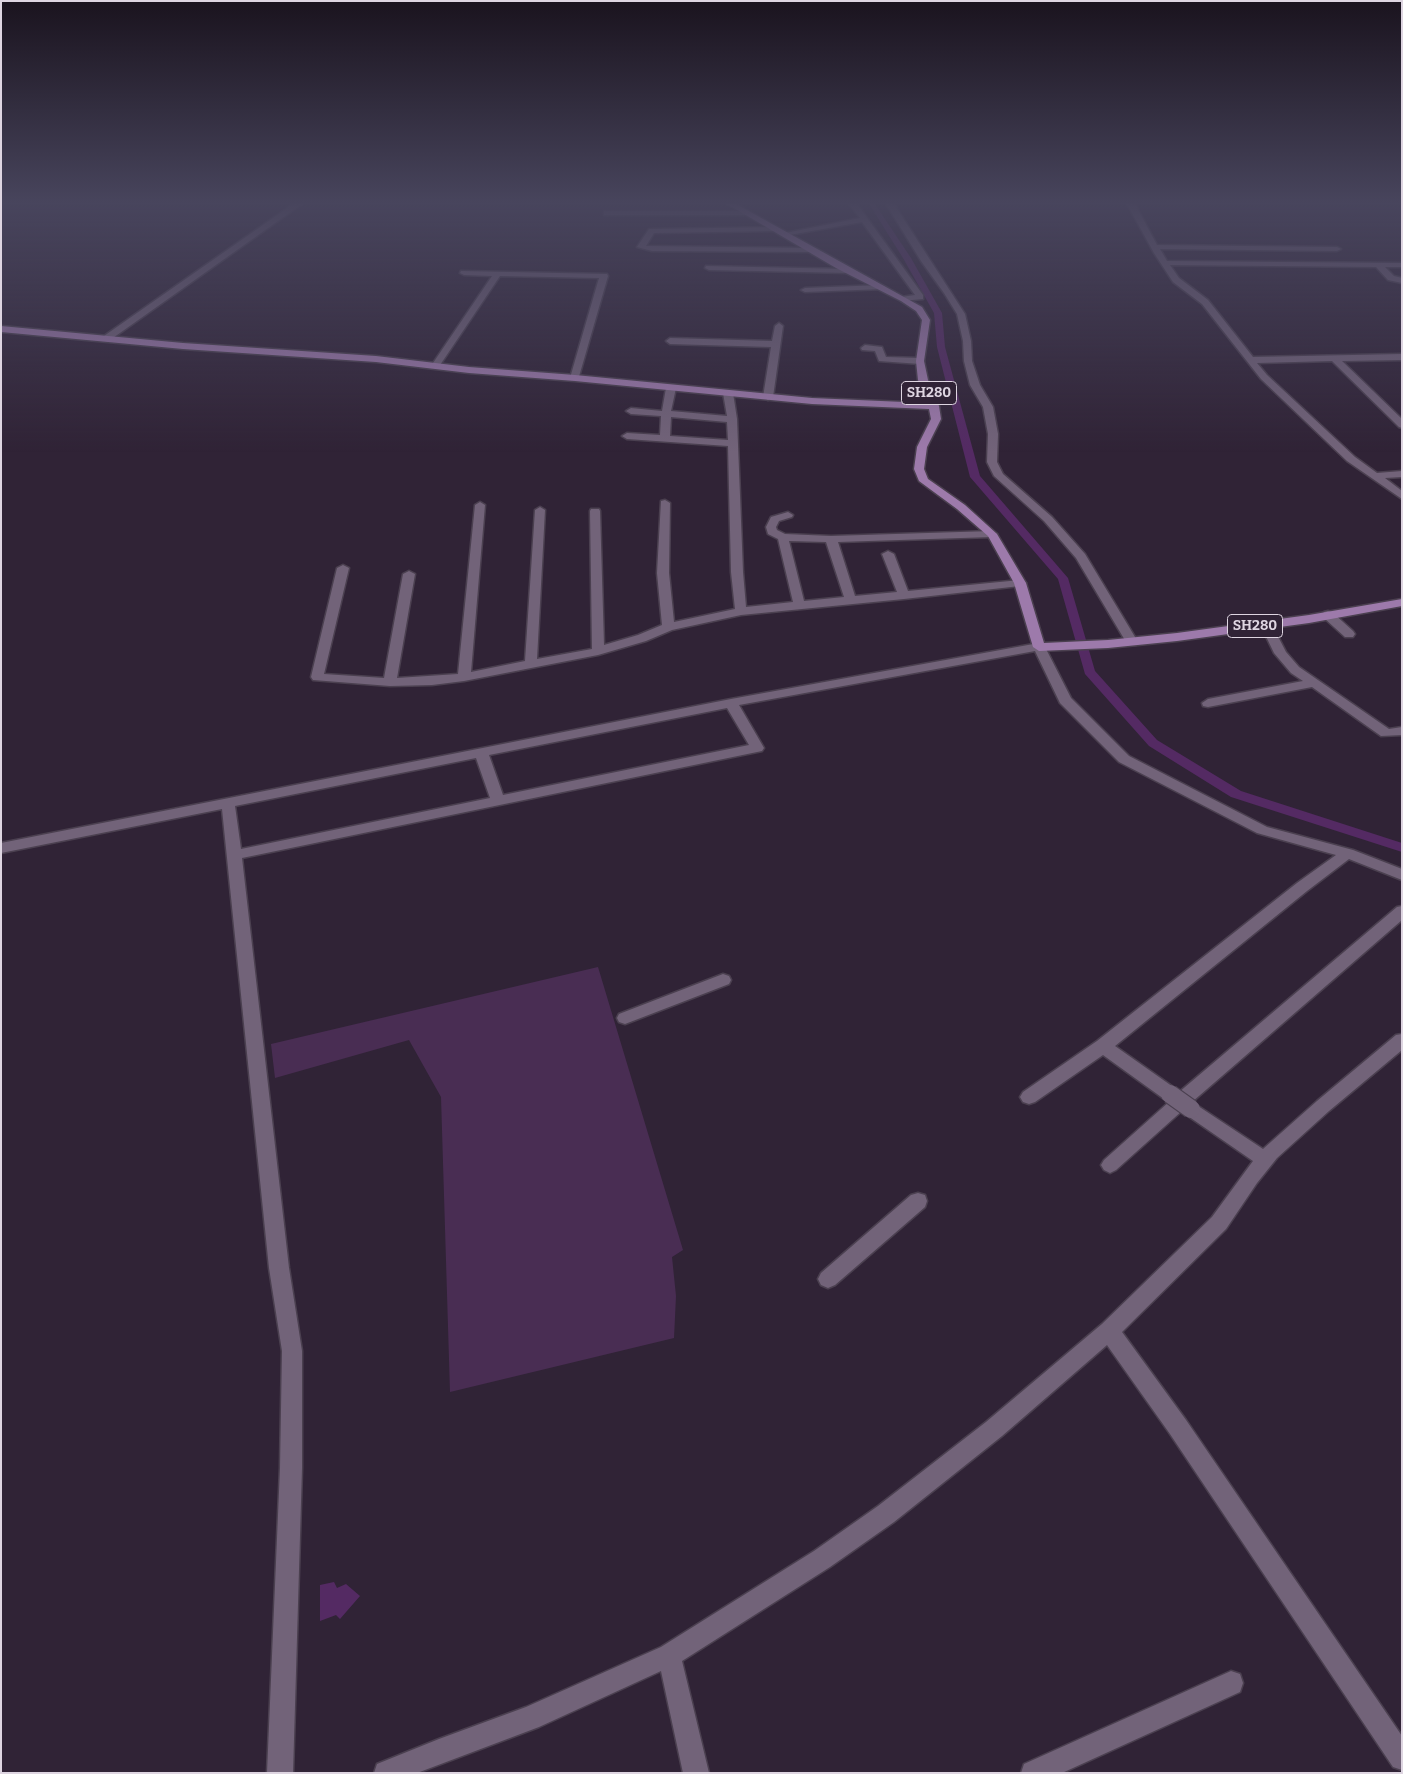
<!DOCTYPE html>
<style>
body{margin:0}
#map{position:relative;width:1403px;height:1774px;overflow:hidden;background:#302336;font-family:Bitter,serif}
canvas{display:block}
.frame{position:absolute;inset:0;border:2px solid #ded5e1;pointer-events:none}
</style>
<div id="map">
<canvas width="1403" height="1774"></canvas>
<div class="frame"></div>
</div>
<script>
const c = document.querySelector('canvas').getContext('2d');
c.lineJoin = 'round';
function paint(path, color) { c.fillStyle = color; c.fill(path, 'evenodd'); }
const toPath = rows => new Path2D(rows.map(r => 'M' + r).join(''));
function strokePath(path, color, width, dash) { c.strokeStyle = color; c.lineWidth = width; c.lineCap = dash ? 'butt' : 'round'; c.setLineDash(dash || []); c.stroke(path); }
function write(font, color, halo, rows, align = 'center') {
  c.font = font + ' Bitter,serif'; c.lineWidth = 5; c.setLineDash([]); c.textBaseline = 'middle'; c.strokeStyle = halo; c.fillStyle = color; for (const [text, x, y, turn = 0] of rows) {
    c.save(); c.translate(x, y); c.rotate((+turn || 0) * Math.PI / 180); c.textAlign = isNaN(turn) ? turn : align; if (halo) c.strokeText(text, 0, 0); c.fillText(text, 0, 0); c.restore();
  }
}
paint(toPath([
 [598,967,683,1250,672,1257,676,1296,674,1338,450,1392,441,1097,409,1040,275,1078,271,1044]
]), '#492d53');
paint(toPath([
 [334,1582,337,1588,346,1584,360,1596,340,1619,336,1615,320,1621,320,1585]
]), '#542a63');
paint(toPath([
 [869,204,875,204,911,258,942,313,945,347,980,476,1068,578,1095,671,1157,740,1241,791,1402,843,1402,852,1231,797,1149,746,1085,674,1058,579,970,477,937,347,934,313,903,258,869,204]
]), '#542a63');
const minor = toPath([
 [293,204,302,204,110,340,104,340,104,336,293,204],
 [849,204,857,204,923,295,923,299,901,301,901,297,915,295,862,222,784,236,780,234,860,218,849,204],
 [886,204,894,204,965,314,971,341,972,361,980,385,993,407,998,434,997,462,1003,474,1052,517,1085,554,1138,642,1136,645,1128,645,1126,642,1076,558,1044,521,994,476,987,462,988,434,983,407,970,385,964,361,963,341,957,314,944,293,921,261,886,204],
 [1127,204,1135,204,1157,245,1337,247,1341,249,1337,251,1160,249,1167,261,1402,263,1402,267,1385,267,1394,276,1402,278,1402,283,1388,280,1376,267,1170,265,1179,278,1208,300,1253,357,1402,354,1402,360,1342,361,1402,419,1402,428,1399,427,1332,361,1257,363,1267,375,1355,457,1377,473,1402,471,1402,477,1385,478,1402,491,1402,499,1347,461,1261,379,1202,304,1173,282,1154,253,1127,204],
 [604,211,747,211,751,213,747,215,604,215,604,211],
 [775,227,779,229,778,231,654,233,646,246,812,248,816,250,812,252,652,251,637,247,649,229,652,229,775,227],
 [706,266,849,269,853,271,849,273,709,270,705,268,706,266],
 [461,271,607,274,608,276,578,380,572,380,570,378,599,278,500,276,438,368,432,368,431,366,492,276,464,275,460,273,461,271],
 [881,285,885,287,884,289,805,292,801,290,805,288,881,285],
 [779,323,783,326,773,397,768,400,763,397,771,347,670,344,666,341,670,338,772,341,775,326,779,323],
 [865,345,882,347,886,357,920,358,924,361,920,364,879,361,875,351,862,350,861,348,865,345],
 [671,385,676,388,671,411,727,416,723,393,728,390,733,393,737,419,743,572,746,607,793,602,778,539,768,534,766,527,771,517,788,512,793,515,792,517,779,521,776,527,777,530,785,534,831,536,992,531,997,534,992,537,838,542,855,596,897,592,882,554,888,551,894,554,908,591,1020,580,1026,583,1020,586,904,599,741,615,672,630,646,641,598,655,464,681,432,685,390,686,313,680,311,677,337,568,343,565,349,568,324,674,384,678,403,574,409,571,415,574,397,678,458,674,475,505,480,502,485,505,471,672,525,661,535,510,540,507,545,510,537,659,592,649,590,511,591,509,599,509,600,511,604,645,638,635,662,625,657,573,661,501,665,500,670,503,669,573,674,622,735,609,731,572,728,446,627,439,622,436,627,433,660,435,661,416,631,414,626,411,631,408,662,411,666,388,671,385],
 [671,417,727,422,728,440,670,436,671,417],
 [789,541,826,542,844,597,804,601,789,541],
 [1328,611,1332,612,1353,631,1355,634,1353,637,1345,637,1324,618,1322,615,1324,612,1328,611],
 [1266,620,1270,621,1286,652,1299,667,1389,729,1402,727,1402,735,1381,736,1312,687,1208,707,1203,706,1202,703,1208,699,1303,681,1291,673,1274,653,1260,624,1266,620],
 [1039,643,1045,647,1071,698,1129,756,1267,827,1353,850,1402,869,1402,880,1349,859,1307,891,1115,1046,1176,1089,1178,1093,1397,907,1402,906,1402,920,1192,1102,1263,1149,1317,1101,1396,1035,1402,1034,1402,1050,1329,1111,1277,1158,1257,1183,1226,1229,1122,1332,1186,1420,1402,1736,1402,1770,1393,1767,1170,1434,1107,1345,1002,1436,894,1522,830,1567,682,1661,709,1773,683,1773,661,1671,539,1727,417,1773,374,1773,377,1764,439,1739,526,1707,661,1647,814,1551,878,1506,986,1422,1102,1324,1212,1217,1253,1161,1185,1114,1183,1110,1116,1170,1110,1173,1104,1170,1101,1165,1104,1160,1170,1101,1164,1099,1103,1055,1035,1102,1029,1104,1023,1102,1020,1097,1023,1092,1097,1041,1297,883,1336,855,1257,833,1119,762,1060,703,1035,651,739,705,764,748,762,751,242,858,289,1268,302,1351,302,1468,293,1773,267,1773,280,1468,282,1351,269,1268,222,809,1,853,1,843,731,699,1039,643],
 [727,708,749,745,503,795,489,755,727,708],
 [476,758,490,798,241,849,235,806,476,758],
 [723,974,729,976,731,980,729,984,625,1024,619,1022,617,1018,619,1014,723,974],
 [918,1193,925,1195,927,1201,925,1207,835,1285,828,1288,821,1285,818,1279,821,1273,911,1195,918,1193],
 [1231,1671,1240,1674,1243,1683,1240,1692,1062,1773,1021,1773,1024,1764,1231,1671]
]);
const major = toPath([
 [727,204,736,204,922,307,930,320,924,361,928,380,939,406,941,419,927,447,924,469,928,479,965,505,997,534,1026,583,1044,643,1108,640,1177,633,1309,615,1402,599,1402,606,1309,623,1177,641,1108,648,1039,651,1033,647,1014,583,988,536,957,509,919,481,914,469,917,447,931,419,929,409,812,404,575,381,469,373,376,362,183,349,1,332,1,326,183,343,376,356,469,367,575,375,812,398,927,403,918,380,916,361,922,320,916,311,901,301,836,268,727,204]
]);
strokePath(minor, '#4b4050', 3);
strokePath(major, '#4b4050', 3);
paint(minor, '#726379');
paint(major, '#9d7aab');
const minorBridge = toPath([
 [1170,1094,1191,1109]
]);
strokePath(minorBridge, '#4b4050', 20, []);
strokePath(minorBridge, '#726379', 18);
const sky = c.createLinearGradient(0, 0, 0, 452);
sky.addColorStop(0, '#1a131e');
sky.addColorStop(0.45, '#48455d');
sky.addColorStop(1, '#48455d00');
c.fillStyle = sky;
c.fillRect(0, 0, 1403, 452);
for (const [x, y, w] of [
 [929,393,55],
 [1255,626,55]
]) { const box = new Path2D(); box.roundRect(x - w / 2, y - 11.5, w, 23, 4); c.fillStyle = '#302336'; c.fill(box); strokePath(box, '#ded5e1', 1); }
write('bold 14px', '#ded5e1', null, [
 ["SH280",929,393],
 ["SH280",1255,626]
]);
</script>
